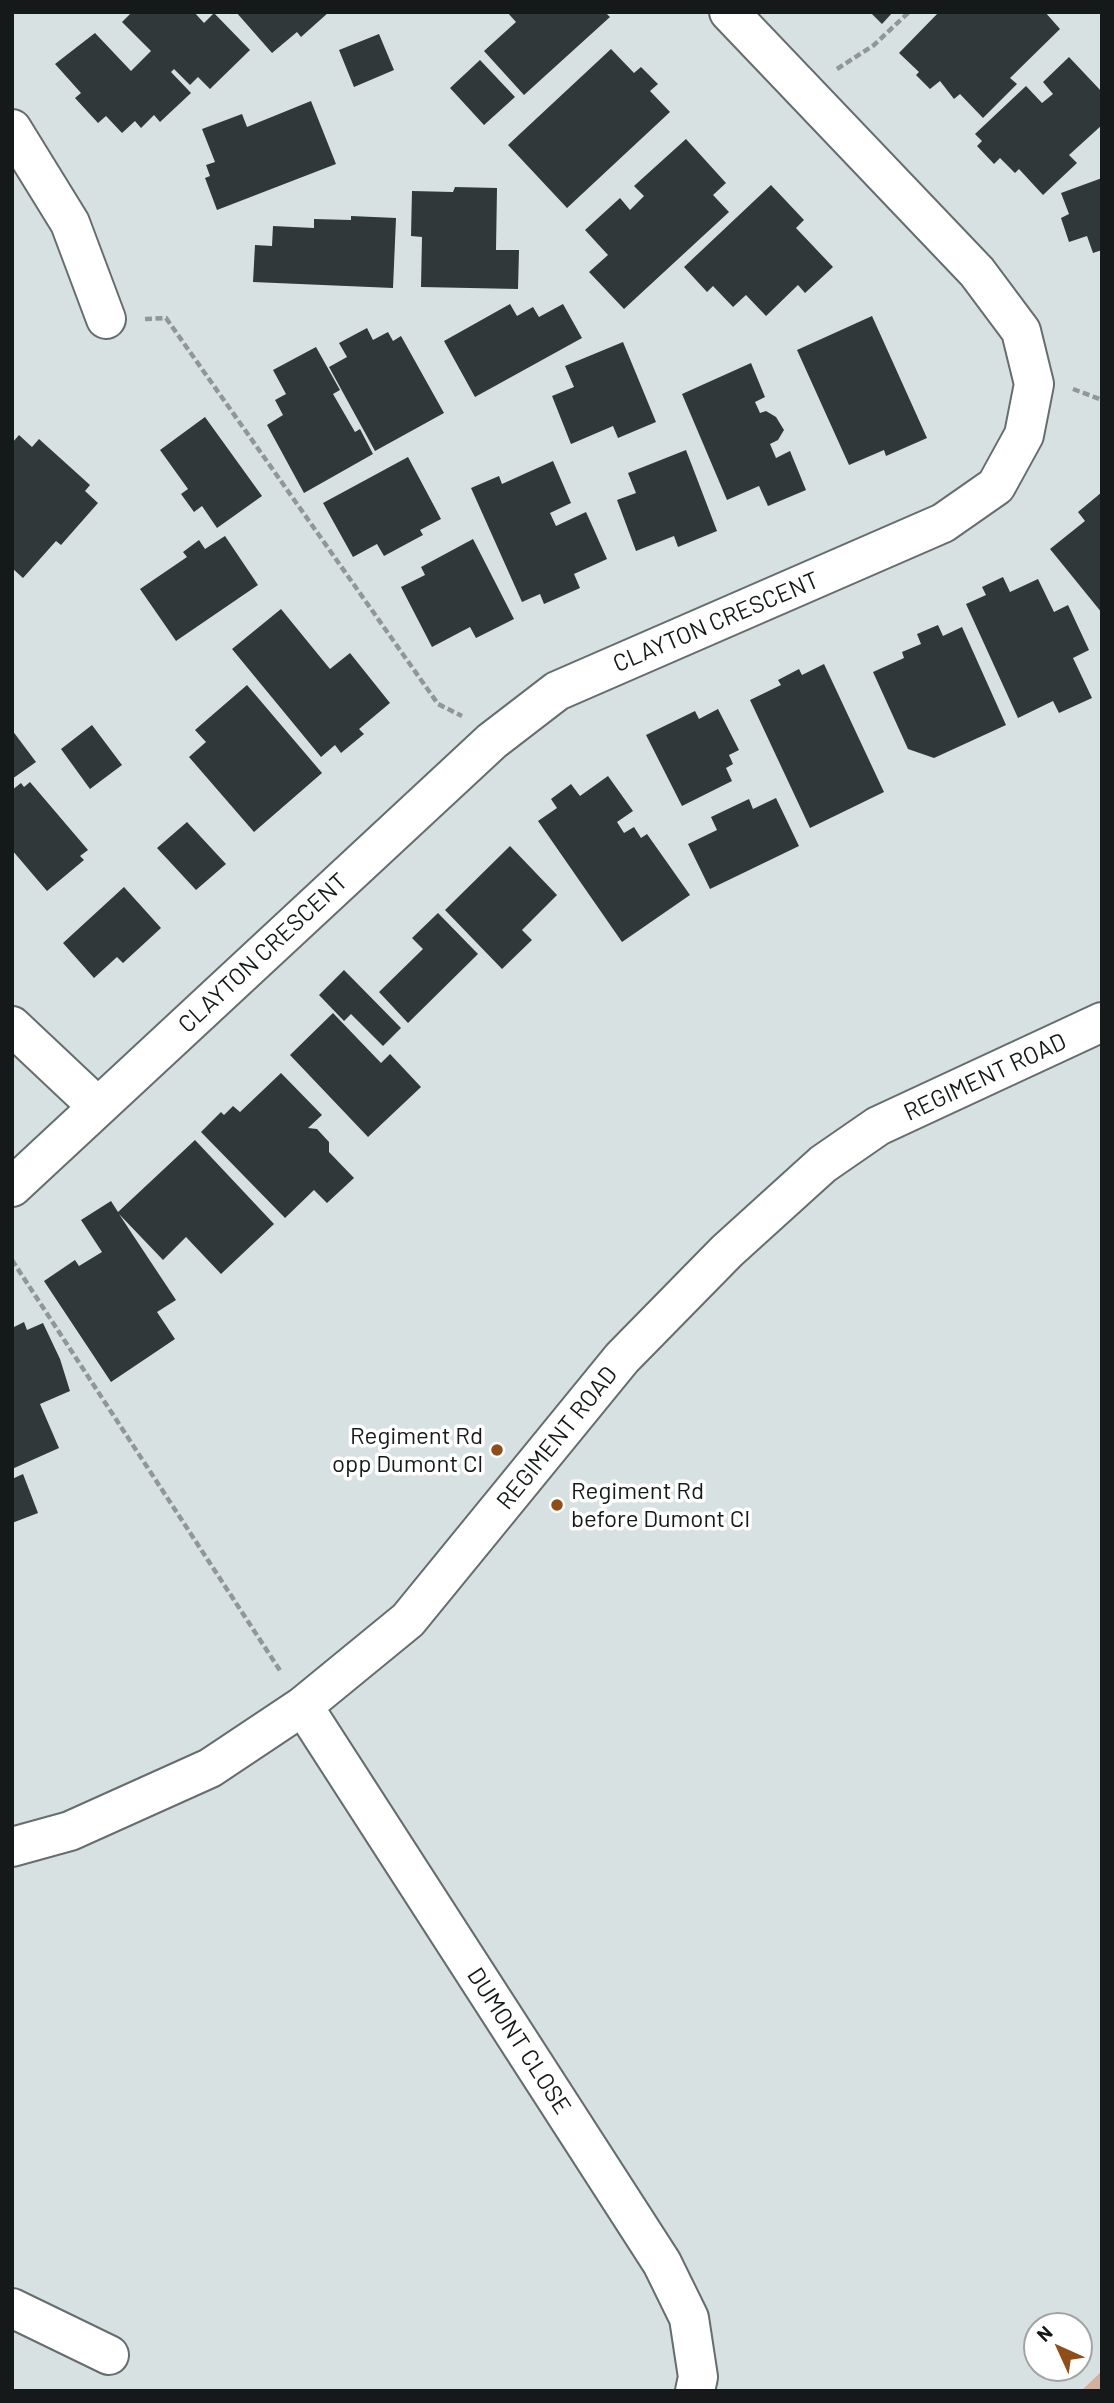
<!DOCTYPE html>
<style>
body{margin:0}
#map{position:relative;width:1114px;height:2403px;overflow:hidden;background:#d8e1e2;font-family:Barlow,sans-serif}
canvas{display:block}
.frame{position:absolute;inset:0;border:14px solid #161919;pointer-events:none}
.north{position:absolute;left:1023px;top:2312px;width:70px;height:70px;box-sizing:border-box;background:#fff;border:2px solid #a2a3a3;border-radius:50%;rotate:315deg;font-size:19px;font-weight:700;line-height:28px;text-align:center;color:#161919}
.north::after{content:'';display:block;margin:auto;width:24px;height:32px;background:#8f4e19;clip-path:polygon(50% 0,100% 100%,50% 72%,0 100%)}
</style>
<div id="map">
<canvas width="1114" height="2403"></canvas>
<div class="frame"></div>
<div class="north">N</div>
</div>
<script>
const c = document.querySelector('canvas').getContext('2d');
c.lineJoin = 'round';
function fillPath(path, color) {
  c.fillStyle = color;
  c.fill(path, 'evenodd');
}
function shape(rows) {
  const path = new Path2D();
  for (const r of rows) {
    path.moveTo(r[0], r[1]);
    for (let i = 2; i < r.length; i += 2) path.lineTo(r[i], r[i + 1]);
  }
  return path;
}
function trace(path, color, width, dash) {
  c.strokeStyle = color;
  c.lineWidth = width;
  c.lineCap = dash ? 'butt' : 'round';
  c.setLineDash(dash || []);
  c.stroke(path);
}
function label(font, color, halo, rows, align = 'center') {
  c.font = font + ' Barlow,sans-serif';
  c.lineWidth = 7;
  c.setLineDash([]);
  c.textBaseline = 'middle';
  c.strokeStyle = halo;
  c.fillStyle = color;
  for (const [text, x, y, turn = 0] of rows) {
    c.save();
    c.translate(x, y);
    c.rotate((+turn || 0) * Math.PI / 180);
    c.textAlign = isNaN(turn) ? turn : align;
    if (halo) c.strokeText(text, 0, 0);
    c.fillText(text, 0, 0);
    c.restore();
  }
}
fillPath(shape([
 [1102,2371,1102,2391,1081,2391]
]), '#d2b29d');
fillPath(shape([
 [132,12,194,12,204,23,214,13,250,50,210,89,198,77,190,85,174,69,171,72,191,93,160,122,154,115,141,128,135,121,122,133,106,116,98,123,75,98,81,93,55,64,95,33,131,71,151,51,122,22],
 [236,12,329,12,301,37,297,32,272,53],
 [507,12,605,12,610,17,524,95,484,51,516,22],
 [870,12,893,12,882,24],
 [939,12,1045,12,1060,29,1010,78,1017,84,983,118,960,94,954,99,940,81,930,89,916,75,919,72,899,53],
 [379,34,394,70,354,87,339,50],
 [611,49,634,73,641,67,658,84,650,91,670,112,567,208,508,145],
 [1069,57,1102,92,1102,125,1069,155,1077,163,1043,195,1019,169,1015,173,1000,158,994,164,977,146,982,141,975,134,1026,86,1042,103,1053,94,1043,82],
 [480,60,515,97,484,125,450,88],
 [311,101,336,164,217,210,205,178,210,176,206,165,215,162,202,129,242,114,247,127],
 [686,139,726,183,713,195,729,212,624,309,589,272,608,255,585,230,620,198,630,210,644,196,634,186],
 [1102,178,1102,250,1093,253,1087,236,1069,242,1061,218,1069,214,1061,193],
 [771,185,804,220,796,228,833,267,805,293,798,285,766,316,746,295,733,307,713,286,707,292,684,267],
 [455,187,497,188,496,250,519,250,518,289,421,287,422,237,411,236,412,191,453,192],
 [351,216,396,218,393,288,253,282,255,245,272,246,273,226,314,228,314,219,351,220],
 [510,304,517,316,533,307,539,317,563,304,582,338,475,397,444,341],
 [872,316,927,438,886,456,884,450,849,465,797,350],
 [367,328,373,340,388,332,393,341,401,336,444,413,375,451,329,367,347,357,339,343],
 [623,342,656,422,618,438,613,426,571,444,552,396,574,387,565,366],
 [316,347,340,390,333,394,355,432,360,429,373,454,304,493,267,425,283,415,275,400,286,394,273,370],
 [751,363,765,397,755,402,760,413,766,411,776,417,784,430,778,440,770,444,776,458,790,451,806,490,768,506,759,486,727,500,682,394],
 [205,417,262,496,217,528,202,506,194,512,181,494,188,489,160,450],
 [19,435,32,447,39,439,90,485,85,491,98,503,61,545,56,541,23,578,12,568,12,443],
 [686,450,717,531,678,547,674,536,636,551,617,500,636,493,628,473],
 [408,457,441,519,420,530,423,535,384,556,377,544,353,557,323,503],
 [553,461,571,503,550,513,556,526,586,512,607,559,574,574,580,588,544,604,540,594,522,602,471,488,499,476,502,484],
 [1102,492,1102,613,1050,549,1085,521,1078,512],
 [225,536,258,585,176,641,140,589,187,557,183,552,199,540,205,549],
 [473,539,514,619,476,638,470,627,432,647,401,587,425,575,421,567],
 [1003,577,1010,592,1038,579,1054,612,1068,605,1089,650,1073,658,1092,698,1059,713,1053,701,1018,718,966,604,986,595,982,587],
 [281,609,330,669,350,653,390,703,359,729,364,734,341,753,335,745,321,757,232,649],
 [938,625,943,636,962,627,1006,725,934,758,908,749,873,672,904,658,902,652,921,644,917,634],
 [824,664,884,792,810,828,750,700,781,685,778,680,799,669,802,675],
 [247,685,322,773,254,832,189,757,206,742,195,730],
 [718,709,739,750,729,755,733,764,726,768,732,781,682,806,646,735,695,711,699,719],
 [92,725,122,765,90,789,61,749],
 [12,730,36,762,12,779],
 [608,776,633,811,617,822,624,833,634,827,641,838,647,834,690,895,622,942,538,821,557,808,551,799,571,784,580,796],
 [30,782,88,850,80,856,84,860,47,891,12,850,12,790,21,783,24,787],
 [776,798,799,846,710,889,688,844,717,830,711,817,749,799,753,809],
 [187,822,226,864,196,890,157,848],
 [510,846,557,895,522,930,532,940,502,969,445,910],
 [124,887,161,928,123,963,117,957,94,978,63,943],
 [438,913,478,954,408,1023,379,992,423,949,412,938],
 [344,970,401,1028,383,1046,351,1014,344,1021,319,995],
 [333,1013,381,1063,390,1054,421,1087,368,1137,290,1055],
 [281,1073,322,1115,308,1128,317,1129,329,1142,329,1152,354,1178,327,1203,314,1190,285,1218,201,1132,221,1112,224,1115,233,1106,240,1112],
 [195,1140,274,1224,221,1274,186,1237,163,1260,119,1214,176,1300,157,1312,175,1339,111,1382,44,1281,75,1260,79,1266,102,1252,81,1220,111,1201,118,1212],
 [24,1322,27,1330,43,1323,60,1359,70,1391,40,1404,59,1448,12,1469,12,1328],
 [23,1474,38,1513,12,1523,12,1479]
]), '#303839');
const minor = shape([
 [12,129,70,223,106,319],
 [12,1026,98,1107],
 [12,1187,492,741,557,691,943,523,996,486,1024,435,1034,384,1021,331,977,272,729,12],
 [303,1706,662,2263,689,2318,698,2377,695,2391],
 [12,1847,70,1831,210,1768,303,1706,408,1620,622,1358,727,1251,823,1164,878,1126,1102,1022],
 [12,2308,109,2355]
]);
trace(minor, '#656d6e', 42);
trace(shape([
 [837,69,874,45,909,12],
 [145,319,166,318,438,704,462,716],
 [1073,389,1102,400],
 [12,1260,281,1672]
]), '#909798', 4.5, [7, 3.5]);
trace(minor, '#fff', 38);
for (const [x, y, r, color] of [
 [497,1450,7,"#8f4e19"],
 [557,1505,7,"#8f4e19"]
]) {
  const dot = new Path2D();
  dot.arc(x, y, r, 0, 2 * Math.PI);
  c.fillStyle = color;
  c.fill(dot);
  trace(dot, '#fff', 2.5);
}
label('24px', '#161919', '#fff', [
 ["CLAYTON CRESCENT",716,622,-23],
 ["CLAYTON CRESCENT",263,953,-43],
 ["REGIMENT ROAD",985,1077,-25],
 ["REGIMENT ROAD",557,1438,-51],
 ["DUMONT CLOSE",519,2041,57]
]);
label('24px', '#161919', '#fff', [
 ["Regiment Rd",483,1436],
 ["opp Dumont Cl",483,1464],
 ["Regiment Rd",571,1491,"left"],
 ["before Dumont Cl",571,1519,"left"]
], 'right');
</script>
